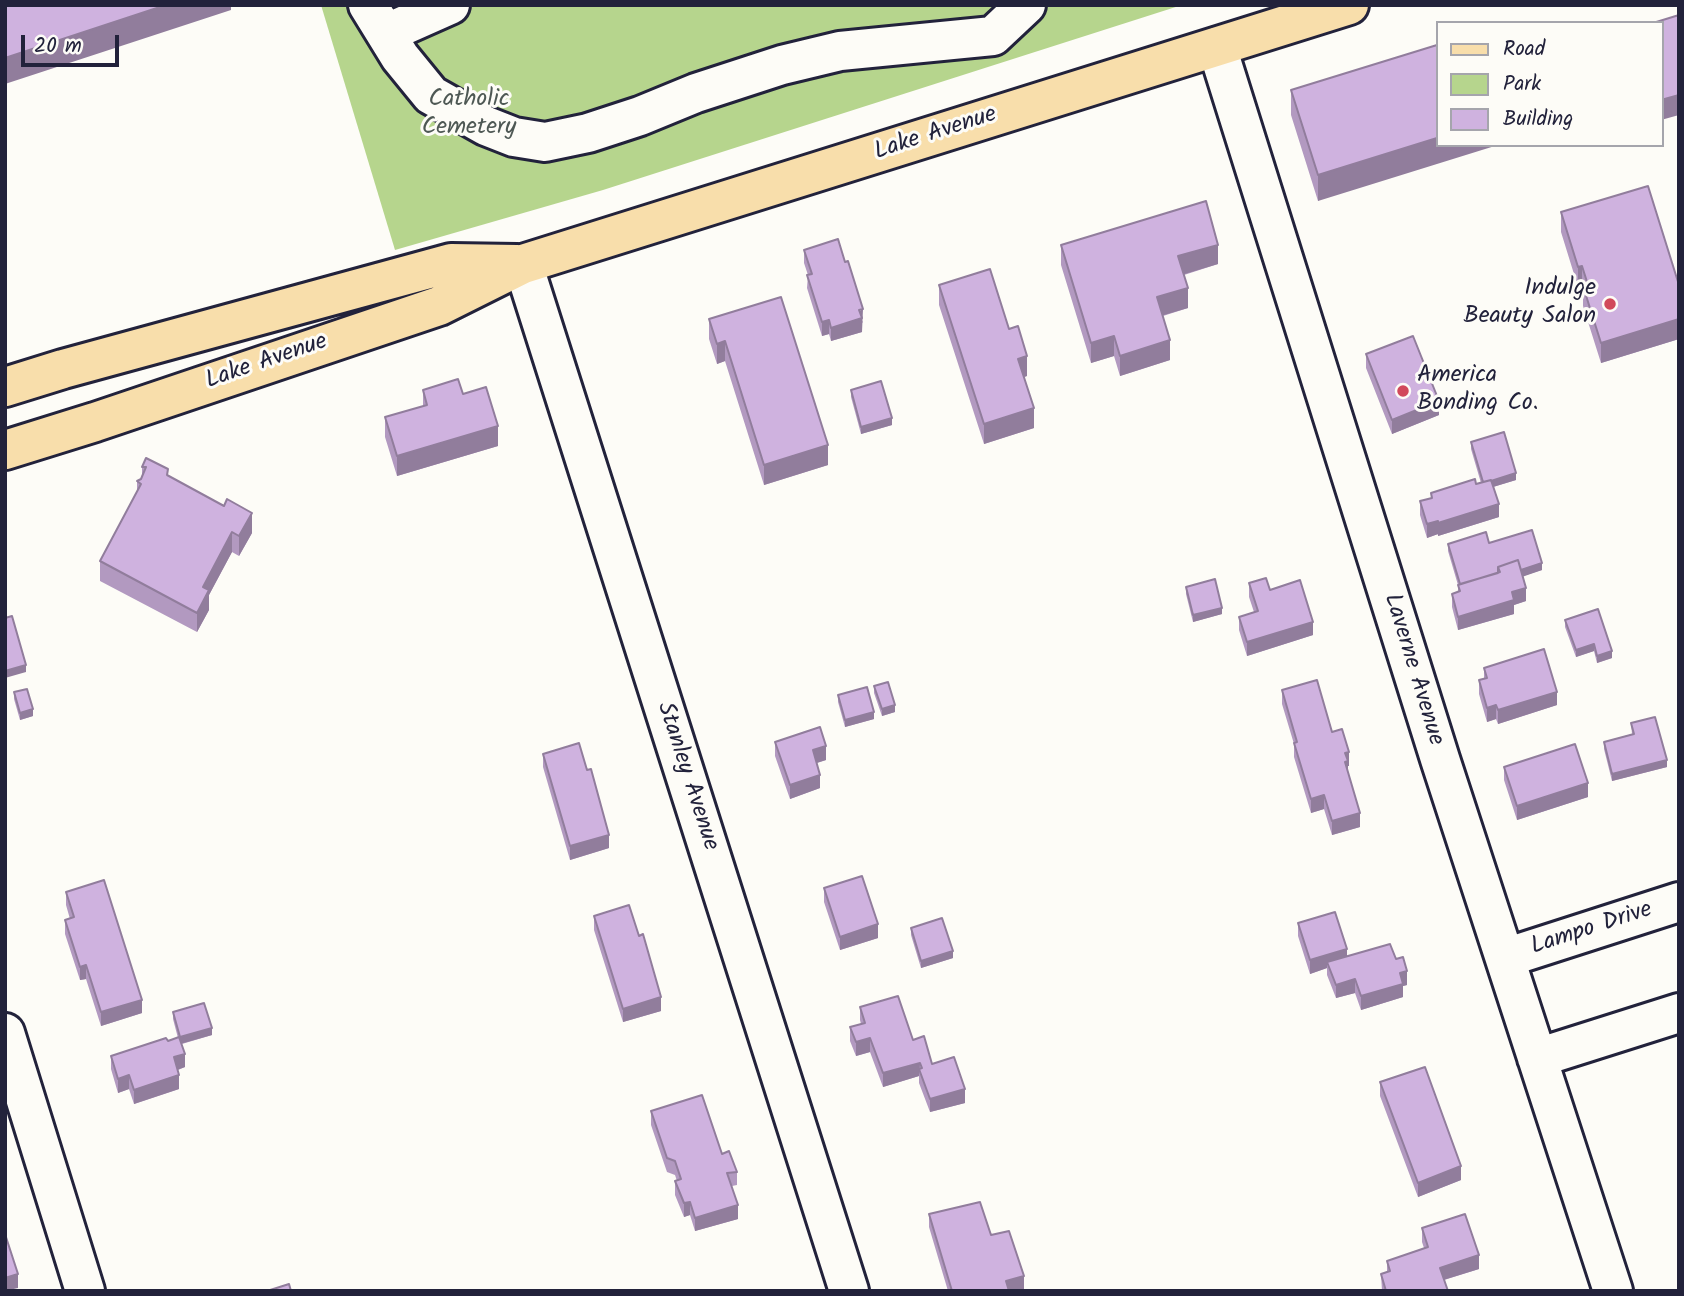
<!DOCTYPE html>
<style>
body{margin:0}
#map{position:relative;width:1684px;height:1296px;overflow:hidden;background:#fdfcf7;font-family:Kalam,sans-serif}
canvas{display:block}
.frame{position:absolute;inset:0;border:7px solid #22223b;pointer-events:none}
.legend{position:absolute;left:1436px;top:21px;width:228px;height:126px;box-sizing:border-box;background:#fdfcf7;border:2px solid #a5a5ac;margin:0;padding:9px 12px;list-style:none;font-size:21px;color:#22223b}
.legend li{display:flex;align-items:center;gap:14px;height:35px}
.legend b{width:35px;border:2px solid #a5a5ac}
.scale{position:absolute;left:21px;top:35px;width:98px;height:32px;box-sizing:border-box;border:4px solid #22223b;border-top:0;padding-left:9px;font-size:21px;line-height:24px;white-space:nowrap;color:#22223b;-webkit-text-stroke:5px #fdfcf7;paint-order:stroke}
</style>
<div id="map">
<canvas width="1684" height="1296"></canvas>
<div class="frame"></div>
<ul class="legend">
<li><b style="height:9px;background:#f8deab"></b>Road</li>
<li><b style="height:19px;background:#b6d58d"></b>Park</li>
<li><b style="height:19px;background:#cfb2df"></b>Building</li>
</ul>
<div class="scale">20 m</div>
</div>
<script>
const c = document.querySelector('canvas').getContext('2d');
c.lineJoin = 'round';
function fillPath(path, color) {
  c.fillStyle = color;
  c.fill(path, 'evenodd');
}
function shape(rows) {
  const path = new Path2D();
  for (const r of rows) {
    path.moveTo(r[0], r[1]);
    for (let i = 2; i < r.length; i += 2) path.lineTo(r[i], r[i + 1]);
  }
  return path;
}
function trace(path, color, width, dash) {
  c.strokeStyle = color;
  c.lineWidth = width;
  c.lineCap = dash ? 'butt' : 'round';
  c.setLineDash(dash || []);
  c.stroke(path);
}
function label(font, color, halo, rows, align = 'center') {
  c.font = font + ' Kalam,sans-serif';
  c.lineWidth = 6;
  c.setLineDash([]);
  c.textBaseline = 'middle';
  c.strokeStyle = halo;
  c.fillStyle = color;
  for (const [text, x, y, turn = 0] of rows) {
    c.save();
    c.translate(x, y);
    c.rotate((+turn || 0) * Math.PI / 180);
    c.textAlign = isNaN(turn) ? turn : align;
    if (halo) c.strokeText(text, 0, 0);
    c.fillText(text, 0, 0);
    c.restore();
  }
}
fillPath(shape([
 [321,5,1182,5,603,190,395,250]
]), '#b6d58d');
const minor = shape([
 [368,5,400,57,431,95,486,126,514,137,545,142,588,133,640,116,696,93,782,65,840,51,993,36,1026,5],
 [387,33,450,5],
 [1217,47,1440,759,1613,1291],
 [523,264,849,1291],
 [1505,958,1679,902],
 [5,1033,85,1291],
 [1537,1058,1679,1013]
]);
const major = shape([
 [5,387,63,369,451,263,517,264],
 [5,450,95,422,439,306,523,264,1349,5]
]);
trace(minor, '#22223b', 44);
trace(major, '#22223b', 44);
trace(minor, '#fdfcf7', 38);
trace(major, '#f8deab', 38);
fillPath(shape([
 [1437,45,1318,201,1291,115,1291,90],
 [1561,212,1679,285,1679,339,1601,363,1583,306,1583,290,1582,286,1578,287,1561,232],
 [1061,245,1218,264,1184,275,1188,308,1163,316,1170,360,1120,376,1114,356,1091,363,1061,265],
 [804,250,863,322,862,323,862,332,831,341,829,334,822,336,807,288,808,275,804,263],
 [939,285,1009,329,1027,376,1024,377,1034,428,984,444,939,305],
 [709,319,828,465,764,485,725,361,717,364,709,339],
 [1366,354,1439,415,1392,434,1366,368],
 [423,390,463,394,498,446,397,476,385,437,385,417,423,406],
 [851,390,892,425,861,434,851,397],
 [1471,442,1516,480,1493,487,1499,517,1438,536,1438,534,1427,538,1420,515,1420,501,1431,498,1431,493,1481,483,1471,449],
 [142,467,168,475,252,533,239,556,232,552,209,595,209,610,197,632,100,581,100,561,137,492,137,481,141,479,142,475],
 [1489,543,1542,570,1523,576,1526,601,1514,605,1514,614,1458,630,1452,607,1452,594,1458,592,1458,585,1448,551,1448,544],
 [1249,583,1270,590,1313,635,1247,656,1239,630,1239,617,1254,612,1249,597],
 [1186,587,1222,614,1193,622,1186,594],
 [1565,620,1612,658,1597,663,1594,651,1576,657,1565,627],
 [1484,668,1557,705,1498,724,1496,719,1487,722,1479,694,1479,680,1484,679],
 [874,686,895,712,882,716,874,693],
 [1282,690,1332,732,1349,766,1348,766,1348,772,1360,827,1332,835,1324,809,1311,813,1294,757,1294,744,1282,704],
 [14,692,33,716,20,720,14,699],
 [838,695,874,719,845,727,838,702],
 [1631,723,1667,767,1612,781,1604,749,1604,742,1632,734],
 [775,742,826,760,817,763,820,788,790,799,775,756],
 [543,754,587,770,609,848,570,860,543,767],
 [1504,767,1588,797,1517,820,1504,780],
 [824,888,878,938,840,950,824,902],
 [66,892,142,1013,101,1026,86,979,80,980,65,934,65,920,70,919,66,905],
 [594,916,639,936,661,1011,623,1022,594,930],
 [1298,923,1347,956,1407,985,1403,986,1403,997,1361,1010,1355,993,1336,998,1327,975,1327,968,1310,974,1298,936],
 [911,928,953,958,921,968,911,935],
 [860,1007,913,1040,965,1103,930,1112,919,1083,919,1076,883,1087,870,1052,856,1056,850,1041,850,1027,861,1024,860,1020],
 [173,1012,212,1035,182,1044,185,1067,178,1070,179,1089,134,1104,129,1089,118,1093,111,1069,111,1056,178,1038,173,1019],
 [1380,1082,1461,1180,1418,1197,1380,1096],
 [651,1111,722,1154,737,1172,737,1185,732,1186,738,1219,695,1231,690,1215,684,1217,675,1195,675,1181,677,1181,675,1175,667,1172,651,1125],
 [929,1214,991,1235,1024,1290,1020,1291,948,1291,929,1227],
 [1422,1228,1479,1269,1444,1280,1448,1291,1382,1291,1381,1274,1387,1273,1387,1261,1424,1248,1422,1242]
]), '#b299c0');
fillPath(shape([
 [166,5,231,5,231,10,5,84,5,58],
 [1679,95,1679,115,1661,120,1661,100],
 [1437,138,1437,145,1498,145,1318,201,1318,175],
 [1218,245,1218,264,1178,276,1178,256],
 [1582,266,1582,286,1578,287,1578,267],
 [1188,288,1188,308,1157,317,1157,297],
 [863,309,862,332,831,341,831,328],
 [1679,319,1679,339,1601,363,1601,343],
 [829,320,829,334,822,336,822,322],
 [1114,336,1114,356,1091,363,1091,343],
 [1170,340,1170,360,1120,376,1120,356],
 [725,341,725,361,717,364,717,344],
 [1027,356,1027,376,1018,379,1018,359],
 [1439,401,1439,415,1392,434,1392,420],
 [1034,408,1034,428,984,444,984,424],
 [892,418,892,425,861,434,861,427],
 [498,426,498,446,397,476,397,456],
 [828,445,828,465,764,485,764,465],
 [1516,473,1516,480,1483,490,1483,483],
 [1499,504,1499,517,1438,536,1438,523],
 [252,513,252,533,239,556,239,536],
 [1438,521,1438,534,1427,538,1427,524],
 [232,532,232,552,209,595,209,610,197,632,197,613,203,587],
 [1542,563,1542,570,1519,578,1519,571],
 [5,566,7,566,7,580,5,580],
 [1526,588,1526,601,1514,605,1514,614,1458,630,1458,617,1512,592],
 [1222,608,1222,614,1193,622,1193,615],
 [1313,622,1313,635,1247,656,1247,642],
 [1594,644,1594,651,1576,657,1576,650],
 [1612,651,1612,658,1597,663,1597,656],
 [26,665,26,672,5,678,5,671],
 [1557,692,1557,705,1498,724,1498,710],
 [895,705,895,712,882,716,882,709],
 [1496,705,1496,719,1487,722,1487,708],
 [33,709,33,716,20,720,20,713],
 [874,712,874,719,845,727,845,720],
 [826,746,826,760,813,764,813,750],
 [1349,752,1349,766,1348,766,1348,774,1345,776,1345,753],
 [1667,760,1667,767,1612,781,1612,774],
 [820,775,820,788,790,799,790,785],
 [1588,783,1588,797,1517,820,1517,806],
 [1324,795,1324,809,1311,813,1311,799],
 [1360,813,1360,827,1332,835,1332,821],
 [609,835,609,848,570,860,570,846],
 [878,924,878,938,840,950,840,937],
 [1347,949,1347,963,1327,962,1327,968,1310,974,1310,960],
 [953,951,953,958,921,968,921,961],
 [86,965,86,979,80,980,80,967],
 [1407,971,1407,985,1403,986,1403,997,1361,1010,1361,996,1400,973],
 [1355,979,1355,993,1336,998,1336,985],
 [661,997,661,1011,623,1022,623,1009],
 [142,1000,142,1013,101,1026,101,1012],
 [212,1028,212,1035,180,1044,180,1037],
 [870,1038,870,1052,856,1056,856,1042],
 [185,1054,185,1067,174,1071,174,1057],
 [920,1063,919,1076,883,1087,883,1073],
 [129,1075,129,1089,118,1093,118,1079],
 [179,1075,179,1089,134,1104,134,1090],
 [965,1089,965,1103,930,1112,930,1099],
 [1461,1166,1461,1180,1418,1197,1418,1183],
 [690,1202,690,1215,684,1217,684,1203],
 [738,1205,738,1219,695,1231,695,1218],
 [1479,1255,1479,1269,1440,1281,1440,1268],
 [18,1274,18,1288,5,1291,5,1278],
 [1024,1276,1024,1290,1020,1291,1006,1291,1006,1281]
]), '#917d9c');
const building = shape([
 [5,5,166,5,5,58,5,5],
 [1679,15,1679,95,1661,100,1661,23,1653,23,1679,15],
 [1437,45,1437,138,1318,175,1291,90,1437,45],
 [1648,186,1679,285,1679,319,1601,343,1583,286,1588,285,1582,266,1578,267,1561,212,1648,186],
 [1206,201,1218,245,1178,256,1188,288,1157,297,1170,340,1120,356,1114,336,1091,343,1061,245,1206,201],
 [838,239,845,262,848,261,863,309,859,310,862,318,831,328,829,320,822,322,807,275,812,274,804,250,838,239],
 [990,269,1009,329,1018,326,1027,356,1018,359,1034,408,984,424,939,285,990,269],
 [781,297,828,445,764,465,725,341,717,344,709,319,781,297],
 [1413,336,1439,401,1392,420,1366,354,1413,336],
 [458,379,463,394,486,387,498,426,397,456,385,417,427,405,423,390,458,379],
 [881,381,892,418,861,427,851,390,881,381],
 [1504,432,1516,473,1491,481,1491,480,1483,482,1471,442,1504,432],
 [146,458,168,469,167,475,224,506,227,499,252,513,239,536,232,532,203,587,209,590,197,613,100,561,141,484,137,481,141,479,146,467,142,467,146,458],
 [1475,479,1476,484,1491,480,1499,504,1438,523,1438,521,1427,524,1420,501,1432,498,1431,493,1475,479],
 [1532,530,1542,563,1521,570,1518,560,1498,567,1498,573,1460,584,1448,544,1486,532,1489,543,1532,530],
 [1518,560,1526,588,1512,592,1514,600,1458,617,1452,594,1460,591,1458,585,1500,572,1498,567,1518,560],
 [1266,578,1270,590,1300,580,1313,622,1247,642,1239,617,1258,611,1249,583,1266,578],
 [1215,579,1222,608,1193,615,1186,587,1215,579],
 [1598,609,1612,651,1597,656,1594,644,1576,650,1565,620,1598,609],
 [12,616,26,665,5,671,5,618,12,616],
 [1544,649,1557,692,1498,710,1496,705,1487,708,1479,680,1487,678,1484,668,1544,649],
 [1317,680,1332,732,1342,729,1349,752,1345,753,1348,761,1345,762,1360,813,1332,821,1324,795,1311,799,1294,743,1297,742,1282,690,1317,680],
 [888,682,895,705,882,709,874,686,888,682],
 [867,687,874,712,845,720,838,695,867,687],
 [27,689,33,709,20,713,14,692,27,689],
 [1655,717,1667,760,1612,774,1604,742,1634,734,1631,723,1655,717],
 [820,727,826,746,813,750,820,775,790,785,775,742,820,727],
 [579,743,587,770,591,769,609,835,570,846,543,754,579,743],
 [1575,744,1588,783,1517,806,1504,767,1575,744],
 [862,876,878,924,840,937,824,888,862,876],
 [104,880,142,1000,101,1012,86,965,80,967,65,920,74,917,66,892,104,880],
 [629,905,639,936,643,934,661,997,623,1009,594,916,629,905],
 [1335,912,1347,949,1310,960,1298,923,1335,912],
 [942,918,953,951,921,961,911,928,942,918],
 [1390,944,1396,959,1403,957,1407,971,1400,973,1403,984,1361,996,1355,979,1336,985,1327,962,1390,944],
 [898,996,913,1040,924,1036,932,1064,954,1057,965,1089,930,1099,919,1069,922,1068,920,1063,883,1073,870,1038,856,1042,850,1027,865,1023,860,1007,898,996],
 [204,1003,212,1028,180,1037,173,1012,204,1003],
 [179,1037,185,1054,174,1057,179,1075,134,1090,129,1075,118,1079,111,1056,166,1038,168,1041,179,1037],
 [1425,1067,1461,1166,1418,1183,1380,1082,1425,1067],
 [702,1095,722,1154,729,1151,737,1172,727,1173,738,1205,695,1218,690,1202,684,1203,675,1181,681,1179,675,1161,667,1158,651,1111,702,1095],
 [980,1202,991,1235,1009,1231,1024,1276,1006,1281,1009,1291,952,1291,929,1214,980,1202],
 [1465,1214,1479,1255,1440,1268,1448,1291,1386,1291,1381,1274,1390,1271,1387,1261,1428,1247,1422,1228,1465,1214],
 [5,1234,18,1274,5,1278,5,1234],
 [289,1284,291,1291,267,1291,289,1284]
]);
fillPath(building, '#cfb2df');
trace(building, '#917d9c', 2);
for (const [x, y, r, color] of [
 [1610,304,7,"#d1495b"],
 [1403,391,7,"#d1495b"]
]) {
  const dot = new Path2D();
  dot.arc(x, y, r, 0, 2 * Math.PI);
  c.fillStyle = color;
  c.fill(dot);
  trace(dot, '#fdfcf7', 2.5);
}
label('24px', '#4e5854', '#fdfcf7', [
 ["Catholic",469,101],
 ["Cemetery",469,129]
]);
label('24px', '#22223b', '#fdfcf7', [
 ["Lake Avenue",936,135,-18],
 ["Lake Avenue",267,363,-19],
 ["Laverne Avenue",1412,670,73],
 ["Stanley Avenue",686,777,72],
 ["Lampo Drive",1592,930,-18]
]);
label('24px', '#22223b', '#fdfcf7', [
 ["Indulge",1596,290],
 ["Beauty Salon",1596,318],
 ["America",1417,377,"left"],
 ["Bonding Co.",1417,405,"left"]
], 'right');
</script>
